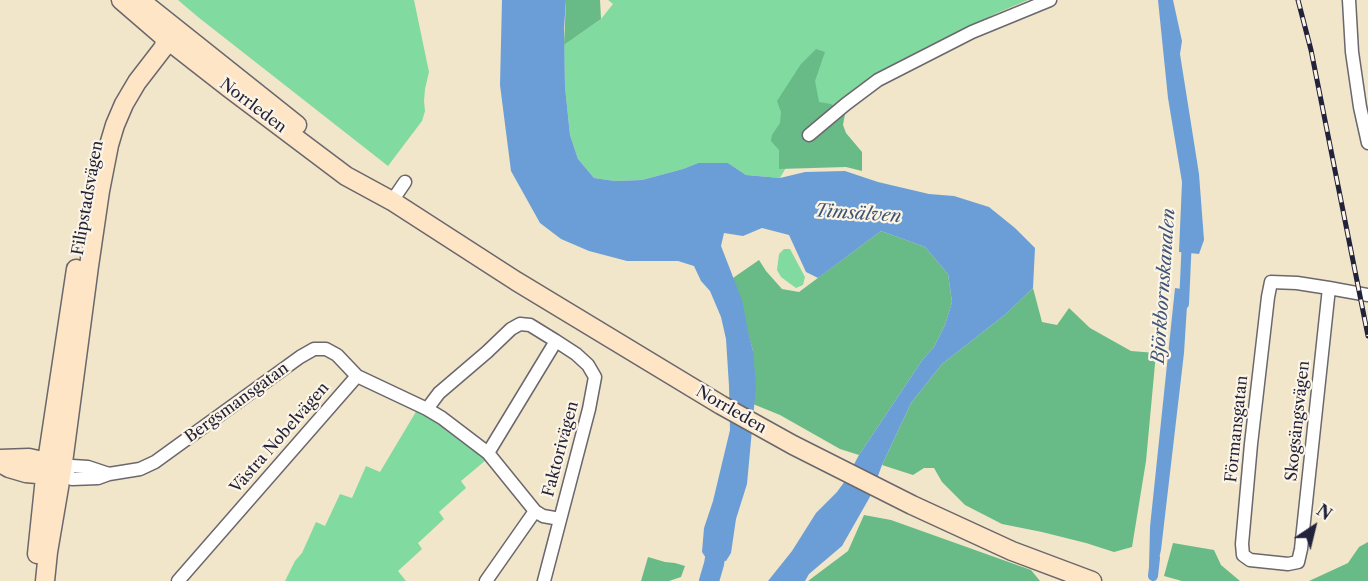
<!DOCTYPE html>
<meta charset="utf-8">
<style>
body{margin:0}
#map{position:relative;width:1368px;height:581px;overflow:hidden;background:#f1e6c9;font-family:"Libre Caslon Text",serif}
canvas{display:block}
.north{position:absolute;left:1284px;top:497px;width:60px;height:60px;-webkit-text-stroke:4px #fcf5e5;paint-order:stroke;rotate:35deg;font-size:16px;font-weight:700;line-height:24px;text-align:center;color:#22223b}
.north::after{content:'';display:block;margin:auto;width:21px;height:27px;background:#22223b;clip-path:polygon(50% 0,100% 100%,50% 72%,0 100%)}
</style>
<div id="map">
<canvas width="1368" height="581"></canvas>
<div class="north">N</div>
</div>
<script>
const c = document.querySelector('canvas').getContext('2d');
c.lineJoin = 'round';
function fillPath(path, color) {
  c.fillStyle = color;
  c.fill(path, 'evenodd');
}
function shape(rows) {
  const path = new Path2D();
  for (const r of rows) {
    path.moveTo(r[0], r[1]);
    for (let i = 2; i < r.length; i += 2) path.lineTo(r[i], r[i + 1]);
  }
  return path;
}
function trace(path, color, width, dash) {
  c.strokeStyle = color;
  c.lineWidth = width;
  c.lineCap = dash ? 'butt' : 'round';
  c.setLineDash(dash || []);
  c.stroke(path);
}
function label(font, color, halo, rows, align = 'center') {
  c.font = font + ' "Libre Caslon Text",serif';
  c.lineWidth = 4.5;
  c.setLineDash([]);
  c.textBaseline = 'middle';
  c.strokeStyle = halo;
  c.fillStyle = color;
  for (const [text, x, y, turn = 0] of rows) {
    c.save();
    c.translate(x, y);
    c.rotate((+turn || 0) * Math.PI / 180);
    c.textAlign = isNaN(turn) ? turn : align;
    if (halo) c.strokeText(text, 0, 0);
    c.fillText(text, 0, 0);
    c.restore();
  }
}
fillPath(shape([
 [178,0,414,0,429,72,425,89,424,101,425,111,422,121,388,166,198,17],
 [608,0,1028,0,997,13,868,80,844,98,807,131,780,178,746,175,728,163,698,163,683,169,642,180,615,181,594,178,578,159,570,135,565,87,564,45,601,19,613,4],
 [784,249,790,249,805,277,803,285,796,288,781,277,777,270,779,254],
 [417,410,456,436,486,460,461,481,466,488,439,512,444,519,418,543,422,549,398,571,406,581,285,581,295,561,302,553,316,522,325,526,340,494,352,498,366,466,380,472]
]), '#81da9f');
fillPath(shape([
 [566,0,600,0,601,19,564,45],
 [816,49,825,52,815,81,819,102,831,104,845,114,843,125,846,133,862,152,862,171,846,167,779,169,779,150,771,141,772,135,780,123,781,112,777,101,801,64],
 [881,231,925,247,948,274,952,302,945,325,934,347,923,359,859,455,840,449,780,415,753,404,753,351,733,278,759,260,766,271,782,289,799,292],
 [1033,288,1042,322,1057,325,1069,308,1090,328,1131,351,1156,353,1146,461,1132,547,1114,552,1086,543,1042,532,1002,524,965,505,942,482,934,468,924,468,913,475,882,465,911,403,942,364,1006,314],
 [864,515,891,520,1031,570,1040,581,808,581,848,551],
 [1368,542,1368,581,1309,581,1348,563,1359,547],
 [1173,543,1214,550,1221,565,1240,581,1182,581,1164,576],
 [648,557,665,562,675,563,685,566,681,577,669,581,641,581]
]), '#68ba86');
fillPath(shape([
 [502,0,566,0,564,29,565,87,570,135,578,159,594,178,615,181,642,180,683,169,698,163,728,163,746,175,780,178,805,172,845,171,878,182,929,194,954,196,989,207,1015,228,1035,248,1033,288,1006,314,942,364,911,403,882,465,871,495,842,546,809,574,805,581,768,581,792,551,816,513,837,492,845,481,859,455,923,359,934,347,945,325,952,302,948,274,925,247,881,231,818,278,806,272,789,235,762,228,743,236,724,233,721,246,742,300,748,331,753,351,756,386,747,484,736,519,731,553,726,561,706,558,702,552,704,528,713,501,730,430,729,386,726,339,721,317,710,291,701,281,694,266,678,261,627,261,589,251,561,239,540,223,511,171,500,85],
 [1158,0,1173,0,1182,41,1180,54,1199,174,1204,240,1199,254,1179,252,1182,182,1168,98],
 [1175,288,1188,290,1184,353,1161,550,1156,571,1154,572,1149,567,1150,527]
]), '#6b9ed7');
trace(shape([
 [1184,304,1187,238],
 [1153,576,1155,558]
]), '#6b9ed7', 10);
trace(shape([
 [709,581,714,564,719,533]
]), '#6b9ed7', 20);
const street = shape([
 [1349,0,1352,52,1360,107,1368,143],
 [809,135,846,104,878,80,972,32,1050,0],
 [392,201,405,182],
 [1329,288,1301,549,1298,562,1288,564,1250,560,1243,555,1242,544,1251,444,1268,297,1271,282,1297,283,1329,288,1368,295],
 [427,409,439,393,487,352,511,329,520,324,530,325,556,341,576,354,588,365,595,377,589,409,544,581],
 [109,474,88,467,72,466,62,470,72,479,98,478,109,474,140,469,155,462,300,357,314,349,326,349,337,355,357,376],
 [535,511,543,516,560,519],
 [178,581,357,376,427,409,442,418,488,453],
 [486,581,535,511,488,453,556,341]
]);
const secondary = shape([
 [121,0,165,38,229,88,346,176,392,201,516,281,721,405,793,445,912,505,1012,551,1092,581],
 [140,0,297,125],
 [0,459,29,458,38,460,46,468],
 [0,463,9,468,26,473,37,474,46,468],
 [37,554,46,468,76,269],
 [45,581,48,552,62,470,89,266,100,191,109,145,115,125,124,104,137,82,164,47,165,38,173,27]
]);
trace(street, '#6a676d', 15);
trace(secondary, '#6a676d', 21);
trace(street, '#fff', 12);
trace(secondary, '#fde5c5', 18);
const rail = shape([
 [1298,0,1311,50,1368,336]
]);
trace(rail, '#22223b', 5);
trace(rail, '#fcf5e5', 3, [9]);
label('16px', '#22223b', '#fcf5e5', [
 ["Norrleden",253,106,37],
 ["Filipstadsvägen",88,198,-80],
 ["Bergsmansgatan",237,403,-36],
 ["Norrleden",731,410,30],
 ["Skogsängsvägen",1298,421,-84],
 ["Förmansgatan",1237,429,-84],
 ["Västra Nobelvägen",280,438,-49],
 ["Faktorivägen",561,449,-75]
]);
label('italic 18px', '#3f5479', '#fcf5e5', [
 ["Timsälven",858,214,4],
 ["Björkbornskanalen",1164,286,-86]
]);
</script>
